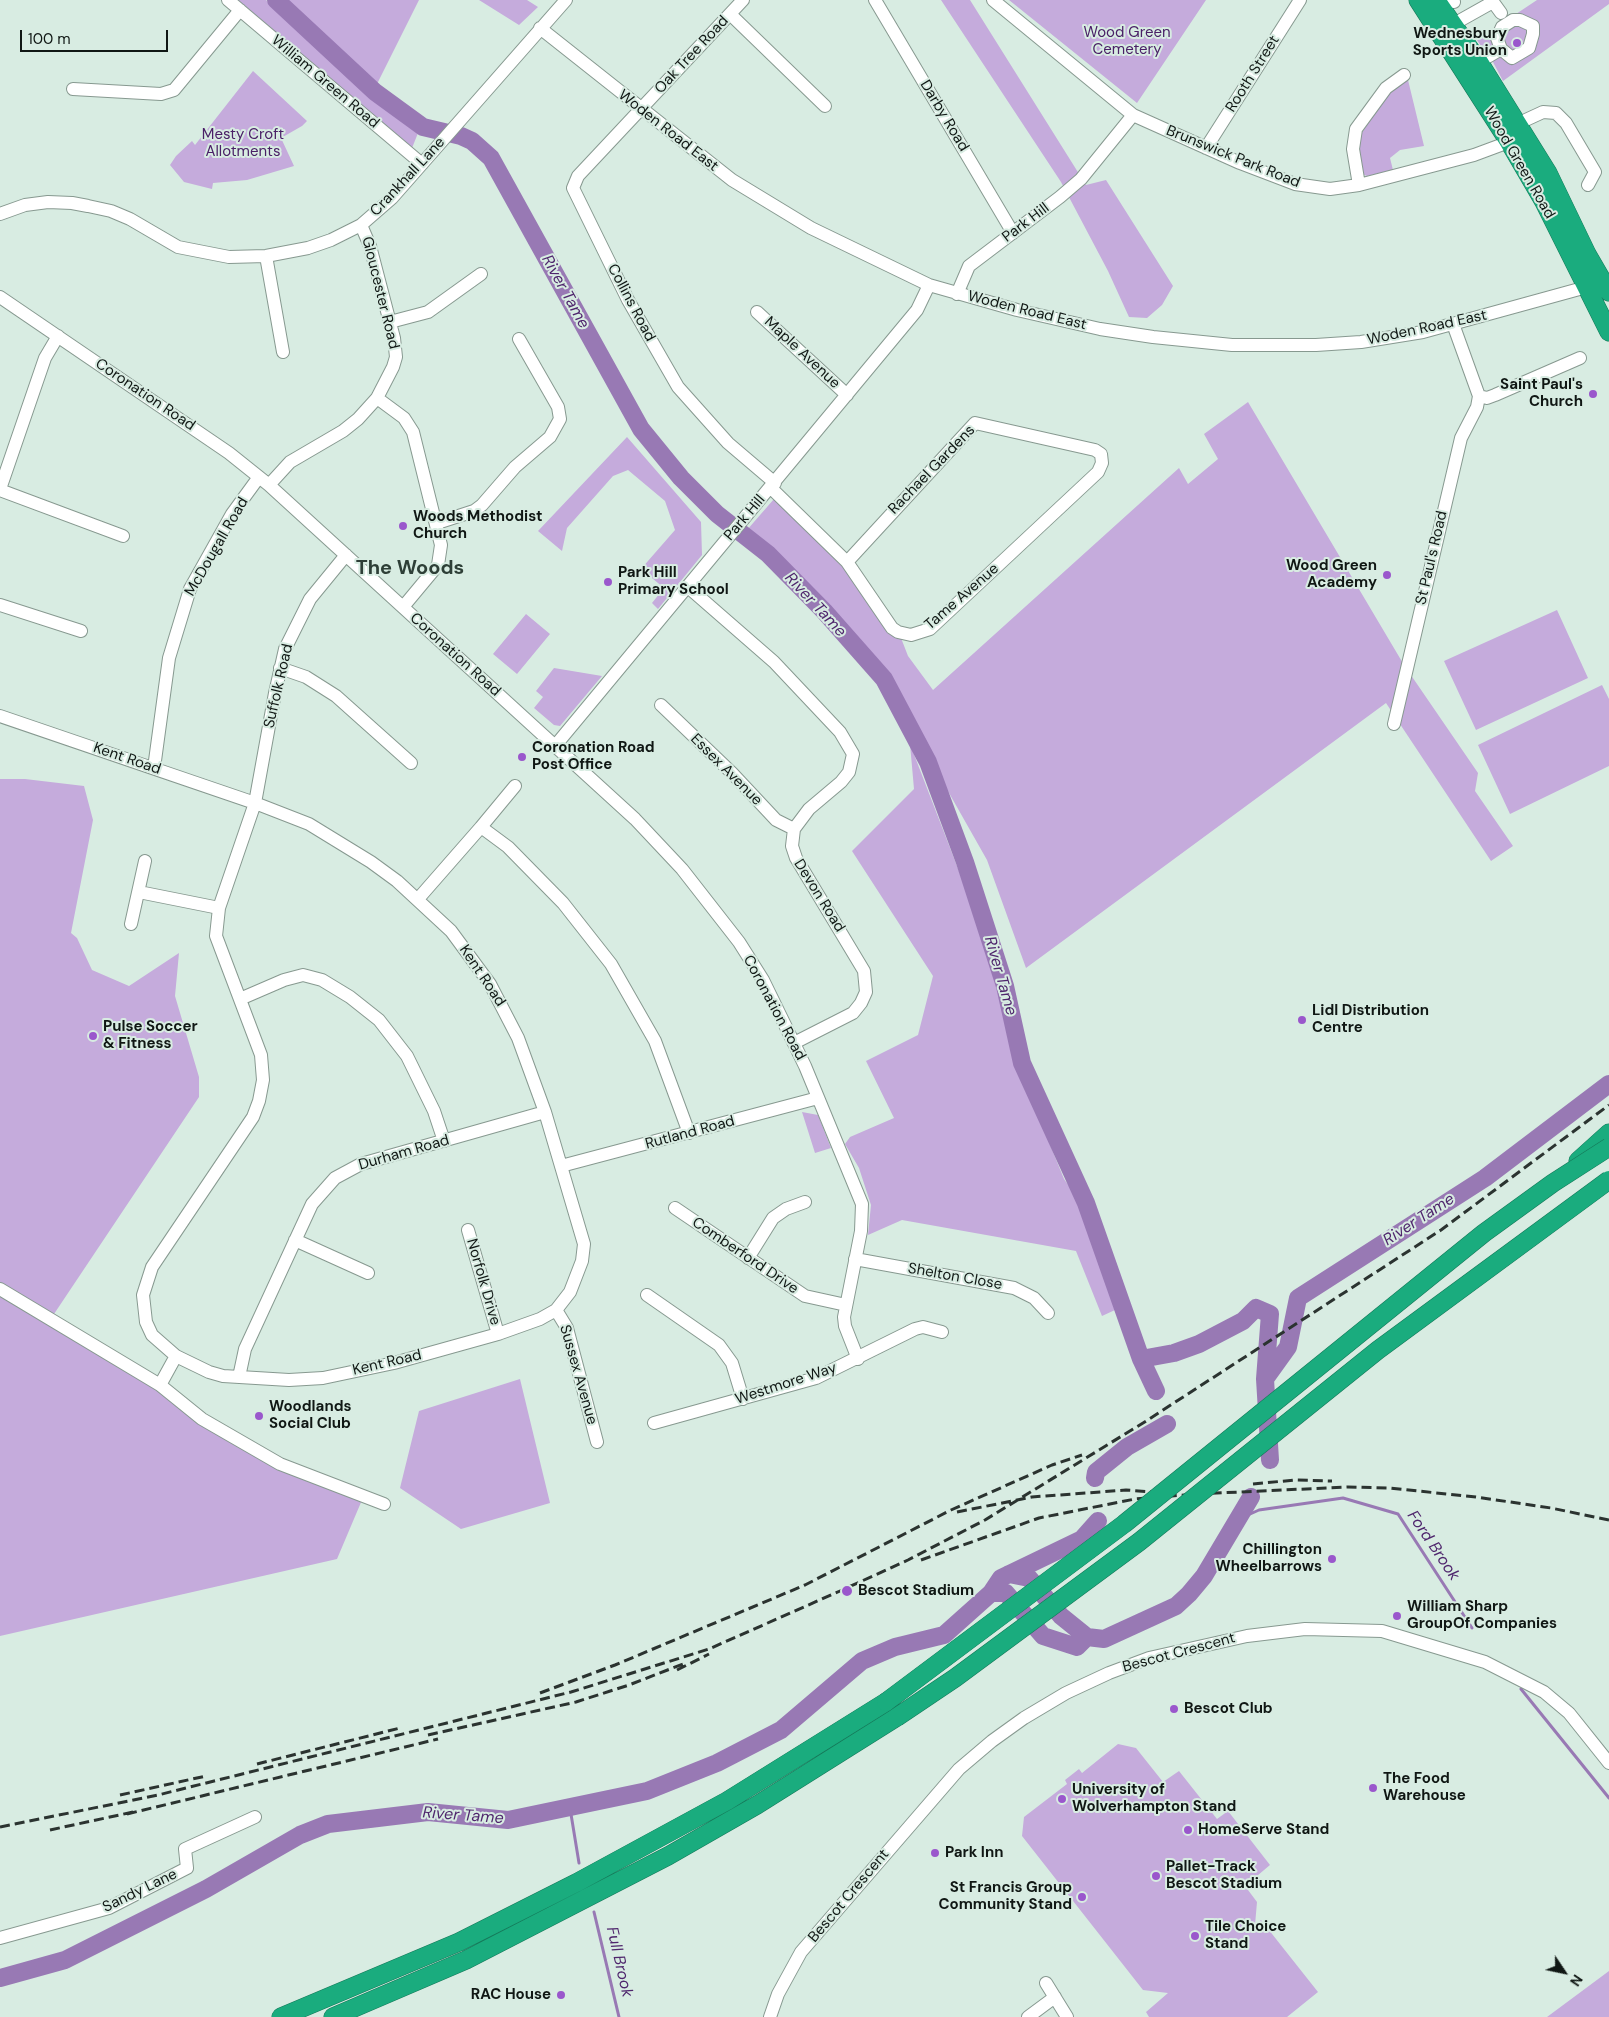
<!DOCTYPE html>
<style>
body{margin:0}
#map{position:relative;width:1609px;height:2017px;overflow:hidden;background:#d8ece2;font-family:"DM Sans",sans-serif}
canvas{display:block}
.north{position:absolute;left:1539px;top:1947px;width:50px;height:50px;-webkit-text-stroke:4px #d8ece2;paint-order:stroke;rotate:124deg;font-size:14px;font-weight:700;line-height:20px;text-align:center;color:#101714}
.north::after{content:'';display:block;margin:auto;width:18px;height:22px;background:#101714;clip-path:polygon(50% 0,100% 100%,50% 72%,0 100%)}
.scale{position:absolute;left:20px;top:30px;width:148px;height:22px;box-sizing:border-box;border:2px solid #101714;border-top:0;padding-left:6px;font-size:15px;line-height:18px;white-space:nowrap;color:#101714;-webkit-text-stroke:4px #d8ece2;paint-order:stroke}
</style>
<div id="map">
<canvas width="1609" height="2017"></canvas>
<div class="north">N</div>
<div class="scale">100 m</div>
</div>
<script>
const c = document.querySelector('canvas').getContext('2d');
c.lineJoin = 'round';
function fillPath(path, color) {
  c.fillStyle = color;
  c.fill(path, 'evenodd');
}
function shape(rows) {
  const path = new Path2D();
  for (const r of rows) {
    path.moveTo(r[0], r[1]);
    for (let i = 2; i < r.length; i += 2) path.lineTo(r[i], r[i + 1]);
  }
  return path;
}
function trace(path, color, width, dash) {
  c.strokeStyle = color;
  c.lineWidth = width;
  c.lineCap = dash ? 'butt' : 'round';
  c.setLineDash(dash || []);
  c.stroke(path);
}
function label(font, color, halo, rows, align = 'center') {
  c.font = font + ' "DM Sans",sans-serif';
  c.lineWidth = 4;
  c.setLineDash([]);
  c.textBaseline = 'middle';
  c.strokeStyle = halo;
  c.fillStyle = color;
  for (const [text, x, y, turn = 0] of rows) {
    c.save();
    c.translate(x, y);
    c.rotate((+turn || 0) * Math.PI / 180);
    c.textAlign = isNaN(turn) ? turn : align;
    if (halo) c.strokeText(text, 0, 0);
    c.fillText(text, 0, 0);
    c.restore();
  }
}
fillPath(shape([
 [232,0,266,0,352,79,418,133,412,148],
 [281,0,419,0,376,86],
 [479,0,527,0,538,7,519,25],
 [941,0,970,0,1086,185,1106,180,1173,286,1162,305,1147,318,1129,317,1108,271,1061,182],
 [1009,0,1206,0,1137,103],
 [1537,0,1609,0,1609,4,1503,81,1485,47,1481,46,1477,40],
 [253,71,307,121,302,126,281,138,294,166,247,180,213,183,212,189,184,182,170,165,176,156,192,141,195,145],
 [1408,80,1424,146,1400,150,1390,158,1393,170,1367,176,1362,174,1358,139,1382,101,1399,83],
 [1248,402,1404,665,1478,773,1475,791,1513,846,1491,861,1386,703,1026,968,987,860,936,770,898,696,846,629,765,544,747,530,774,499,845,569,901,638,908,656,933,690,1179,468,1188,484,1218,459,1204,434],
 [627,437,701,522,702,555,658,609,652,603,664,588,641,569,675,530,665,501,628,470,613,476,567,528,562,551,538,531],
 [1557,610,1588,678,1476,730,1444,661],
 [526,614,550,634,517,674,493,654],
 [554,668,602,676,560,726,554,725,534,708,543,697,536,691],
 [1602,685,1609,699,1609,766,1510,814,1478,745],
 [910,744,977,918,1022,1076,1064,1179,1078,1199,1115,1310,1102,1316,1076,1251,902,1220,868,1235,871,1205,859,1168,845,1144,850,1137,894,1118,866,1061,918,1035,933,976,852,851,914,789],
 [0,779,25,779,84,786,93,820,71,933,77,938,92,970,129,986,179,953,175,996,199,1077,199,1097,54,1314,0,1286],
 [802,1112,818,1115,831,1148,815,1153],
 [0,1296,157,1389,234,1444,362,1500,337,1559,0,1636],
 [520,1379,550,1503,461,1529,400,1488,419,1411],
 [1118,1744,1136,1748,1163,1782,1179,1771,1217,1819,1228,1811,1270,1865,1245,1886,1257,1902,1255,1925,1261,1920,1318,1992,1287,2017,1149,2017,1146,2012,1168,1993,1143,1990,1022,1836,1024,1817,1067,1784,1065,1780,1079,1769,1082,1773],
 [1609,1971,1609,2017,1547,2017]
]), '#c5abdc');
trace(shape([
 [1239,1519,1259,1510,1343,1498,1398,1514,1472,1628],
 [1521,1689,1609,1798],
 [570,1808,579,1863],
 [594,1912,619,2017]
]), '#9879b4', 3);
trace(shape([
 [276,0,375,92,423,127,461,136,472,141,491,158,641,429,681,478,717,514,768,554,824,611,884,679,928,762,965,862,1005,986,1022,1063,1086,1203,1141,1359,1156,1391],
 [1141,1359,1174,1353,1199,1344,1243,1321,1256,1308,1270,1314,1265,1379,1270,1460],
 [1265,1379,1288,1347,1298,1298,1485,1178,1609,1084],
 [1095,1478,1096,1472,1127,1447,1167,1424],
 [1009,1574,1029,1578,1061,1616,1087,1637],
 [991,1593,1006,1593,1043,1636,1077,1647,1087,1637,1104,1639,1176,1606,1189,1594,1204,1576,1251,1497],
 [0,1978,65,1960,206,1889,300,1835,328,1824,428,1812,508,1820,647,1791,717,1763,781,1730,862,1661,895,1647,944,1635,991,1593,1001,1578,1082,1539,1098,1521]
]), '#9879b4', 18);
const minor = shape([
 [228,0,422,164],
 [743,0,578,176,573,188,628,300,678,387,728,443,775,483],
 [875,0,1013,233],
 [993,0,1133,115,1240,163,1295,184,1330,189,1359,185,1474,155,1509,142],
 [1453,0,1454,2],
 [730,14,825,106],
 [1452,25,1493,2,1501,13],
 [540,28,732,180,811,228,929,285,1017,310,1100,329,1153,337,1232,345,1316,345,1361,342,1423,332,1594,285],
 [1479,62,1501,49,1512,58,1529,48,1533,34,1533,26,1520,20,1513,20,1502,27,1497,38,1501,49],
 [73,89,161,94,174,90,240,10],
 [1517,124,1543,112,1556,113,1566,123,1595,172],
 [1206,148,1300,0],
 [1359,185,1353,149,1356,129,1386,88,1404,75],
 [1588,185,1595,172],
 [0,214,25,205,48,202,72,203,88,206,111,211,130,219,178,247,229,257,266,256,308,248,331,240,361,225,392,198,566,0],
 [266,256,283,352],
 [957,294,969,266,1060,197,1081,179,1133,115],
 [0,297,229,453,269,485,635,819,682,869,739,942,763,980,805,1066,862,1204,861,1231,844,1317,845,1326,858,1359],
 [757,312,847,395],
 [390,322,428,312,481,274],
 [1479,396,1487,398,1495,395,1580,358],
 [377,398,404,418,413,432,441,545,438,565,403,607],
 [269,485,290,462,343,431,358,419,377,398,393,367,396,357,394,338,370,246,361,225],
 [771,488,847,562,892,628,898,632,911,635,930,629,1098,472,1102,463,1101,454,1095,450,975,423,847,562],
 [0,489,45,358,58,336],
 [0,490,123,536],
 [437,523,474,511,482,505,515,467,550,437,560,419,558,407,519,339],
 [688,587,774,662,840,732,853,754,849,772,841,782,809,809,794,829,792,846,796,858,864,971,866,992,861,1003,853,1013,794,1043],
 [0,605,81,631],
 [280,668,306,677,336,696,411,763],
 [661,705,732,773,776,820,794,829],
 [0,716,255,803,309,824,371,862,397,881,451,931,490,984,518,1038,545,1112,584,1244,582,1261,570,1292,556,1310,540,1319,498,1334,394,1363,323,1378,289,1380,223,1376,209,1372,176,1356,152,1335,146,1322,143,1295,152,1267,253,1117,259,1101,263,1080,261,1055,216,936,219,908,255,803,275,693,285,649,310,599,346,555],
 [1394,724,1461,438,1477,407,1479,396,1453,324],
 [555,746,917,310,929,285],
 [154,768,169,658,190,589,232,514,259,477],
 [481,827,515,786],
 [139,892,219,908],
 [418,899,481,827,508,847,563,903,611,964,655,1041,689,1133],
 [131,924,145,861],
 [240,999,284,980,303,975,322,980,350,997,379,1020,407,1056,434,1111,444,1141],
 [561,1166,818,1098],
 [675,1208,805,1296,846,1305],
 [468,1230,498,1334],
 [295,1240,368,1273],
 [748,1258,773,1218,786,1209,805,1202],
 [855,1259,1014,1288,1034,1298,1048,1313],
 [0,1289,160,1385],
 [647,1295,719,1345,732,1363,743,1399],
 [556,1310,567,1328,597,1442],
 [176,1356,160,1385,202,1419,280,1464,384,1504],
 [239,1377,245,1349,312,1204,335,1178,361,1164,545,1112],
 [654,1423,816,1378,915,1329,923,1327,942,1332],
 [0,1938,109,1908,187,1868,185,1849,255,1817],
 [1046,1983,1067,2017],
 [770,2017,778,1994,801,1952,959,1769,992,1741,1024,1718,1066,1693,1109,1673,1149,1658,1247,1636,1305,1629,1382,1631,1485,1662,1544,1692,1569,1713,1609,1763],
 [1028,2017,1055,1997]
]);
const highway = shape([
 [1418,0,1509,142,1544,202,1609,332],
 [1436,0,1479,62,1548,173,1587,254,1609,292],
 [1578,1161,1609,1133],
 [281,2017,459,1942,576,1883,727,1801,886,1702],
 [333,2017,466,1960,668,1856,757,1805,897,1717]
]);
trace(minor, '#879990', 14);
trace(highway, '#167859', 19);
trace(minor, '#fff', 12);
trace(highway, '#1aac7e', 18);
trace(shape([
 [1253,1484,1295,1480,1332,1481],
 [957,1512,1032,1497,1126,1490,1153,1492],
 [921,1560,1039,1518,1135,1499,1196,1494,1348,1487,1389,1488,1476,1497,1551,1508,1609,1520],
 [677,1670,709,1654],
 [540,1693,615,1665,805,1585,951,1510,1052,1465,1082,1455],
 [428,1735,576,1702,629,1685,683,1664],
 [257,1764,400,1728],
 [120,1795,206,1776],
 [127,1814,438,1739],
 [0,1827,158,1795,571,1692,709,1649,840,1591,908,1560,985,1520,1143,1423,1441,1230,1609,1105],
 [50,1830,133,1812]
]), '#2b3330', 3, [10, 5]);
const highwayBridge = shape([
 [886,1702,1124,1524,1484,1233,1553,1183,1609,1147],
 [897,1717,955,1678,1139,1542,1378,1350,1609,1180]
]);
trace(highwayBridge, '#167859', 19, []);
trace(highwayBridge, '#1aac7e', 18);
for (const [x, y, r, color] of [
 [1517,43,5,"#9a57cc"],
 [1593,394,5,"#9a57cc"],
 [403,526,5,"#9a57cc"],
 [1387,575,5,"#9a57cc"],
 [608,582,5,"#9a57cc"],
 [522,757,5,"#9a57cc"],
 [1302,1020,5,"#9a57cc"],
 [93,1036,5,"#9a57cc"],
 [259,1416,5,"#9a57cc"],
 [1332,1559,5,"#9a57cc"],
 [847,1591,6,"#9a57cc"],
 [1397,1616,5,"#9a57cc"],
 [1174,1709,5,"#9a57cc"],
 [1373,1788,5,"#9a57cc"],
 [1062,1799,5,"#9a57cc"],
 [1188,1830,5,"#9a57cc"],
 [935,1853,5,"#9a57cc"],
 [1156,1876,5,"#9a57cc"],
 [1082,1897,5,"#9a57cc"],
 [1195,1936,5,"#9a57cc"],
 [561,1995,5,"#9a57cc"]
]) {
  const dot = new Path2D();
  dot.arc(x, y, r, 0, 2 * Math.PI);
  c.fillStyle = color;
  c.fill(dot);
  trace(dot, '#d8ece2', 2);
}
label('15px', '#4a2067', '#d8ece2', [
 ["Wood Green",1127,33],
 ["Cemetery",1127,50],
 ["Mesty Croft",243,135],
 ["Allotments",243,152]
]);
label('bold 15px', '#101714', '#d8ece2', [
 ["Wednesbury",1507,34,"right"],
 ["Sports Union",1507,51,"right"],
 ["Saint Paul's",1583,385,"right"],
 ["Church",1583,402,"right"],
 ["Woods Methodist",413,517],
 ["Church",413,534],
 ["Wood Green",1377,566,"right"],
 ["Academy",1377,583,"right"],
 ["Park Hill",618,573],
 ["Primary School",618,590],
 ["Coronation Road",532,748],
 ["Post Office",532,765],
 ["Lidl Distribution",1312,1011],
 ["Centre",1312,1028],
 ["Pulse Soccer",103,1027],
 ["& Fitness",103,1044],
 ["Woodlands",269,1407],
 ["Social Club",269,1424],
 ["Chillington",1322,1550,"right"],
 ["Wheelbarrows",1322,1567,"right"],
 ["Bescot Stadium",858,1591],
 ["William Sharp",1407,1607],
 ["GroupOf Companies",1407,1624],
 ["Bescot Club",1184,1709],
 ["The Food",1383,1779],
 ["Warehouse",1383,1796],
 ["University of",1072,1790],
 ["Wolverhampton Stand",1072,1807],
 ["HomeServe Stand",1198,1830],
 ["Park Inn",945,1853],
 ["Pallet-Track",1166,1867],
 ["Bescot Stadium",1166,1884],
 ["St Francis Group",1072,1888,"right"],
 ["Community Stand",1072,1905,"right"],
 ["Tile Choice",1205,1927],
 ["Stand",1205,1944],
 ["RAC House",551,1995,"right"]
], 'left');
label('15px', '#101714', '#d8ece2', [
 ["Oak Tree Road",692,55,-47],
 ["Rooth Street",1253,74,-58],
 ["William Green Road",325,82,40],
 ["Darby Road",944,116,59],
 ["Woden Road East",668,131,38],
 ["Brunswick Park Road",1233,157,22],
 ["Wood Green Road",1519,163,60],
 ["Crankhall Lane",408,177,-47],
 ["Park Hill",1026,223,-37],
 ["Gloucester Road",380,293,76],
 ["Collins Road",631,303,62],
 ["Woden Road East",1027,311,14],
 ["Woden Road East",1427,328,-12],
 ["Maple Avenue",802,353,43],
 ["Coronation Road",145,395,34],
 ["Rachael Gardens",932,470,-46],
 ["Park Hill",745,518,-50],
 ["McDougall Road",217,547,-60],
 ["St Paul's Road",1432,558,-77],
 ["Tame Avenue",962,597,-41],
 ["Coronation Road",455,655,42],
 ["Suffolk Road",279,686,-77],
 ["Kent Road",127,759,19],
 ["Essex Avenue",726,770,45],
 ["Devon Road",819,896,58],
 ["Kent Road",482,976,56],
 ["Coronation Road",774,1008,62],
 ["Rutland Road",690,1133,-15],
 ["Durham Road",404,1153,-16],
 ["Comberford Drive",745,1256,34],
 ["Shelton Close",955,1277,10],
 ["Norfolk Drive",483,1282,74],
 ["Kent Road",387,1363,-13],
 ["Sussex Avenue",578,1375,74],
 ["Westmore Way",786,1384,-18],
 ["Bescot Crescent",1179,1653,-15],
 ["Sandy Lane",140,1891,-26],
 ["Bescot Crescent",849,1896,-50]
]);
label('italic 16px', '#4f266d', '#d8ece2', [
 ["River Tame",565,292,61],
 ["River Tame",815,605,47],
 ["River Tame",1000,976,74],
 ["River Tame",1419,1220,-33],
 ["Ford Brook",1433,1546,56],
 ["River Tame",463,1816,4],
 ["Full Brook",619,1962,77]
]);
label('bold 20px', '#2e3f37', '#d8ece2', [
 ["The Woods",410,569]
]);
</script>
